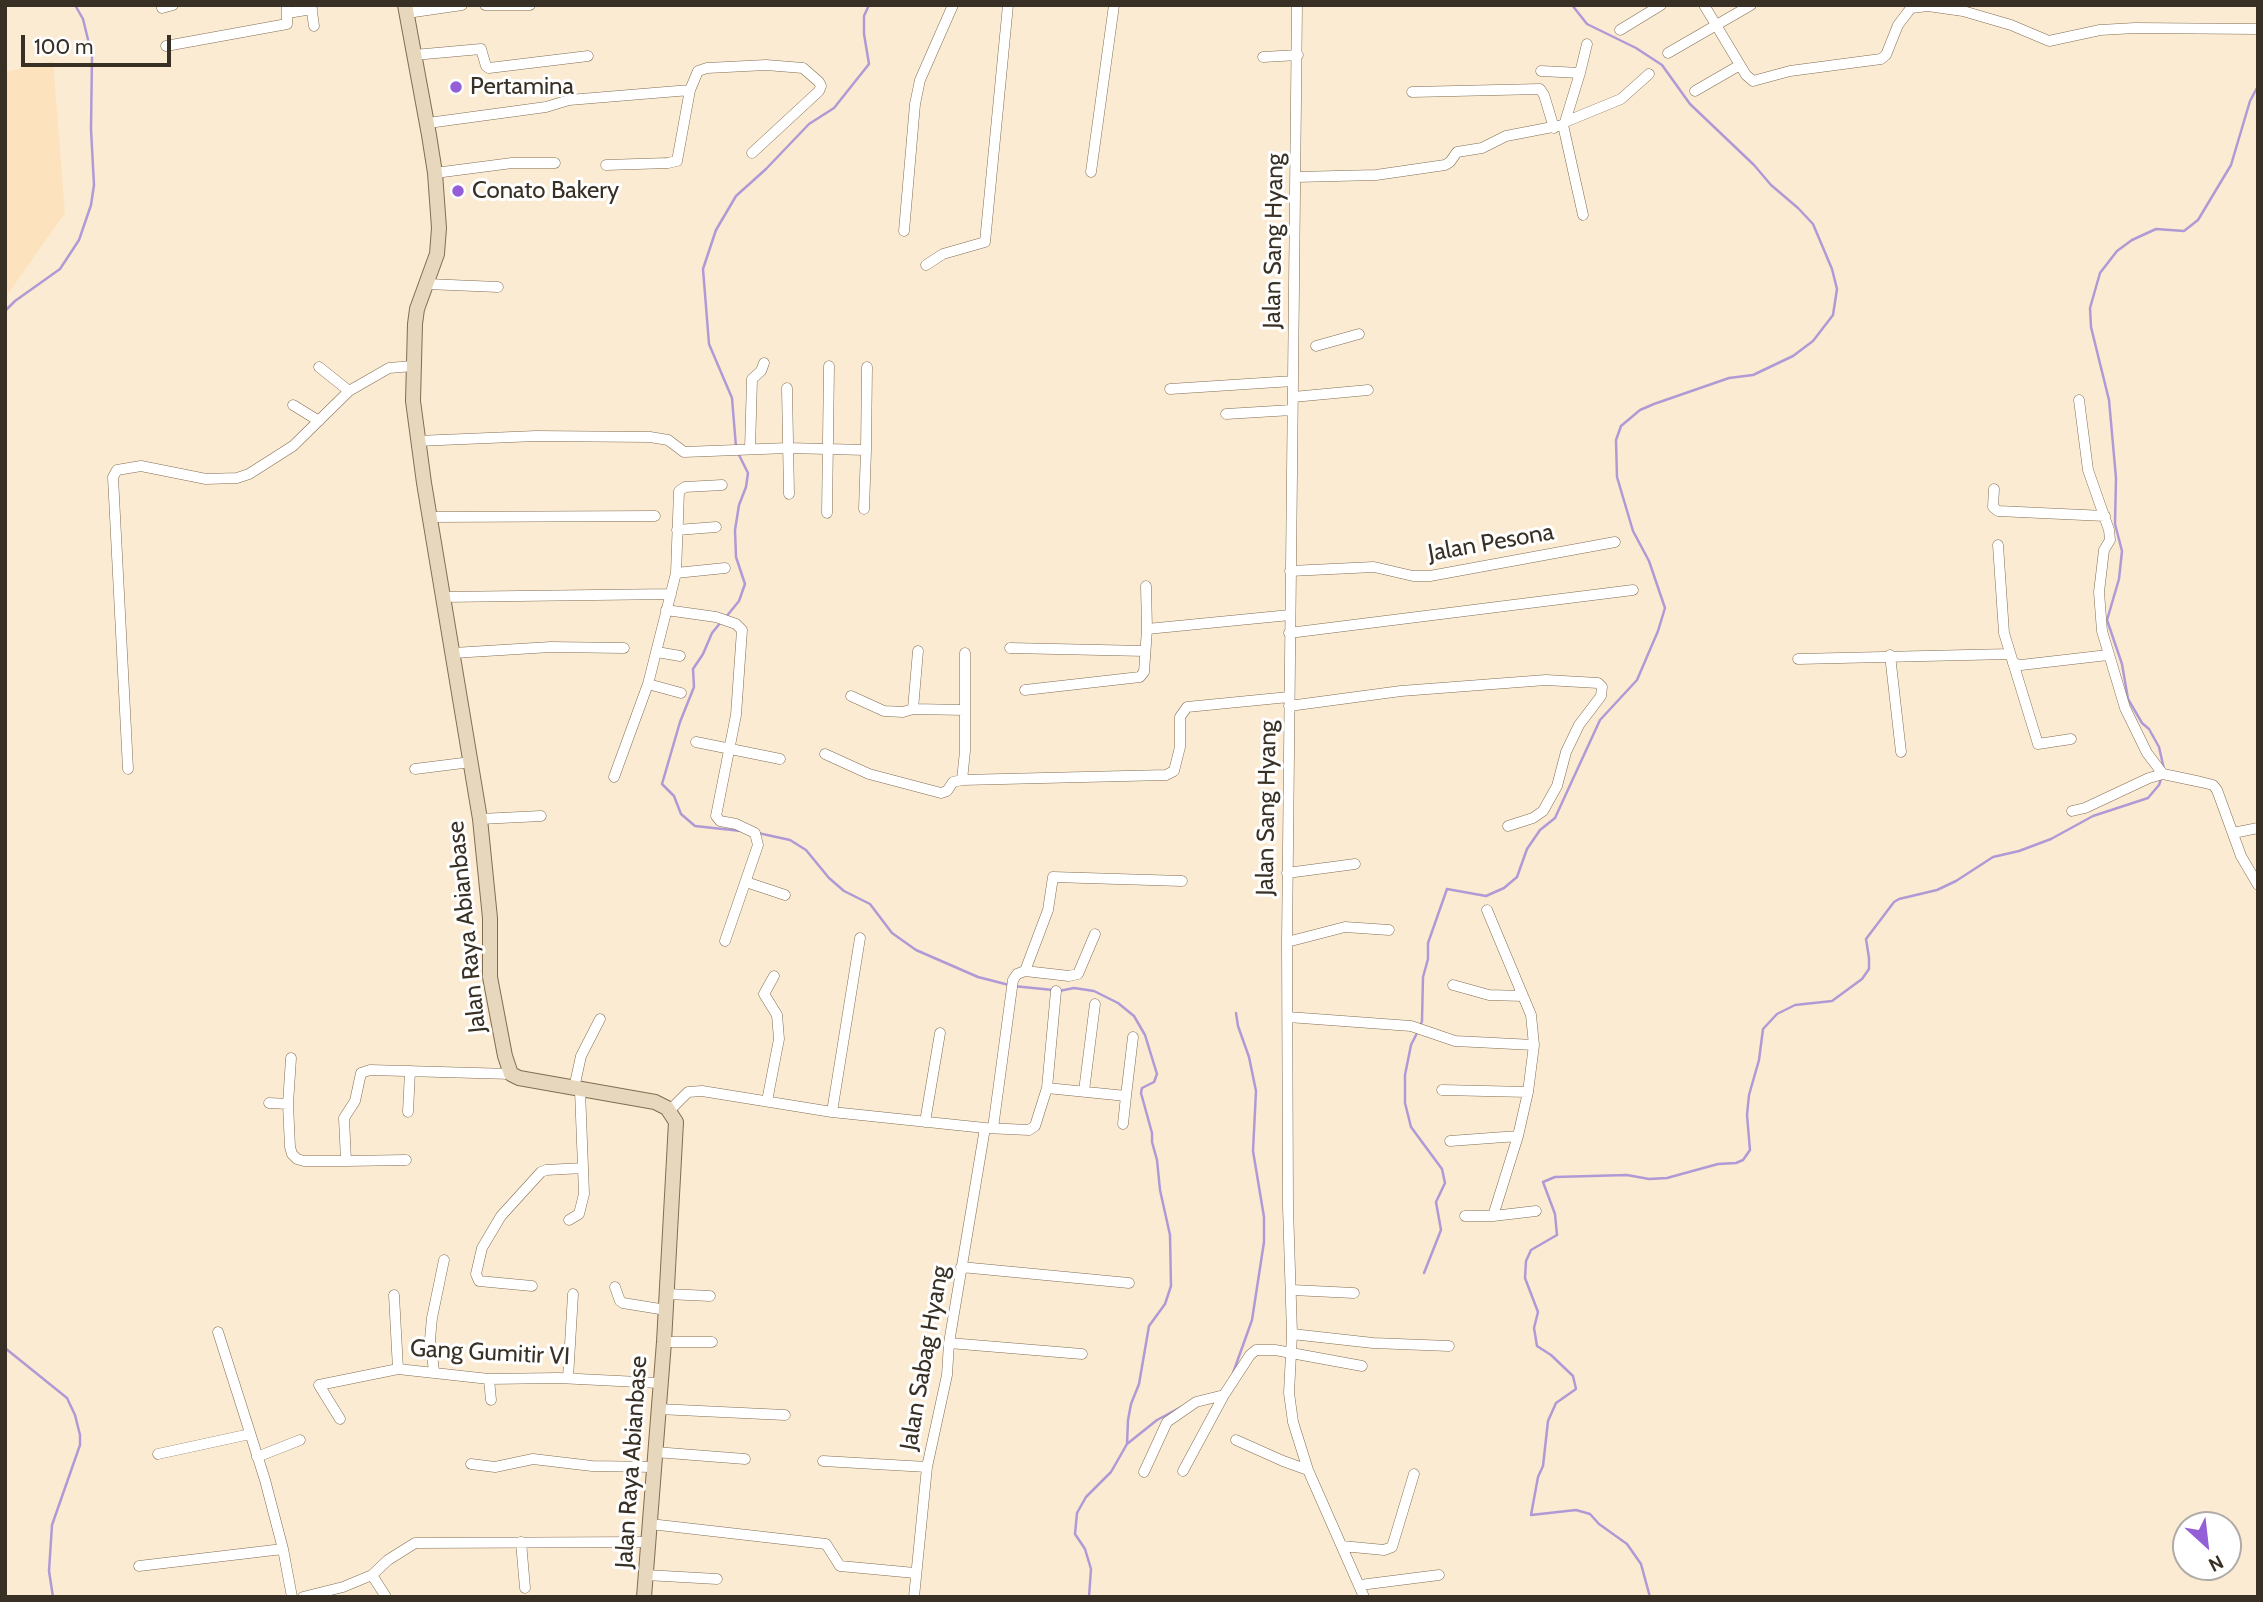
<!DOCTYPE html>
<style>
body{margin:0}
#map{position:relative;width:2263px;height:1602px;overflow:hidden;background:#fcebd3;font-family:Cabin,sans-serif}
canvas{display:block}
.frame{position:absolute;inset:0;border:7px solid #383024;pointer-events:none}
.north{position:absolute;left:2172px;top:1511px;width:70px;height:70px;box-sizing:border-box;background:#fff;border:2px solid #afaca7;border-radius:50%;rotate:153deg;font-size:19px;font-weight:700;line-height:28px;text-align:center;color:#383024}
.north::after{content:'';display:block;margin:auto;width:24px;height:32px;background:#935ed7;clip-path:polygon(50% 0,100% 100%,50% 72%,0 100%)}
.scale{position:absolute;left:21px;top:35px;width:150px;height:32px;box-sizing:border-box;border:4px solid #383024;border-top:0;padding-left:9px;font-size:21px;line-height:24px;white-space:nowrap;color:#383024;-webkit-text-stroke:5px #fff;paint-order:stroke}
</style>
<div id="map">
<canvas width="2263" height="1602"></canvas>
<div class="frame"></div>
<div class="north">N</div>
<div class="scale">100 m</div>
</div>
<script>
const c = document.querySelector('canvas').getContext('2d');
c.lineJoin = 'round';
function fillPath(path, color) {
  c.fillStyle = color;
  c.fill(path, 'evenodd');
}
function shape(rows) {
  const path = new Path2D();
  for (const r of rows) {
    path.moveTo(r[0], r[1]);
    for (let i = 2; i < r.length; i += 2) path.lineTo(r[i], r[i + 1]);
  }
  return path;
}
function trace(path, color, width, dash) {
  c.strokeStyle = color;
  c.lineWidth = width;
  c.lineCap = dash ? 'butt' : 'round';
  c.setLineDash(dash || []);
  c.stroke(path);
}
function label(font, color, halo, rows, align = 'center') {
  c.font = font + ' Cabin,sans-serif';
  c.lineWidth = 6;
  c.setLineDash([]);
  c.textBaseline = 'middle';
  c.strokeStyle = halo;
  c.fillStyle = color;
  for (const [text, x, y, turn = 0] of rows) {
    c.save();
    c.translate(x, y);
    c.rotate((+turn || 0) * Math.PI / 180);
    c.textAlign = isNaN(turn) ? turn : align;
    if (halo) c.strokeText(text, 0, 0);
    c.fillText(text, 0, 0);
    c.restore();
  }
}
fillPath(shape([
 [53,61,65,213,5,298,5,72]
]), '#fce2bd');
trace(shape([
 [5,311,15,301,60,269,79,240,91,205,94,185,91,129,92,56,83,19,75,5],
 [736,447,732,398,709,344,703,269,716,230,736,196,766,169,809,124,834,108,869,64,864,34,864,16,869,5],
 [726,617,739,601,745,584,736,557,735,530,739,505,746,487,748,473,738,453],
 [721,622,712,633,703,654,693,669,694,687,680,722,662,784,674,796,681,814,695,826,741,831],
 [2164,769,2159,747,2149,729,2142,723,2128,699,2122,664,2107,620,2119,579,2122,551,2115,524,2116,478,2109,400,2091,327,2090,308,2100,273,2117,251,2132,240,2156,229,2184,231,2198,220,2231,165,2250,101,2258,86],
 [758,833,790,840,806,850,829,878,844,891,870,904,892,933,916,950,978,977,1013,986,1053,990],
 [1059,991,1074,988,1094,991,1118,1003,1134,1016,1145,1035,1157,1074,1154,1082,1142,1088,1141,1093,1152,1133,1152,1142,1157,1160,1160,1190,1170,1235,1171,1286,1165,1304,1149,1326,1139,1384,1131,1404,1128,1420,1127,1444],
 [1420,1027,1422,1021,1423,977,1428,959,1428,943,1447,889,1486,896,1504,888,1517,877,1527,849,1540,830,1555,818,1600,720,1637,680,1658,631,1665,608,1649,561,1633,531,1617,477,1616,440,1621,426,1640,410,1654,404,1729,378,1753,375,1793,356,1813,341,1833,315,1837,289,1832,269,1813,224,1798,208,1771,185,1754,165,1690,104,1662,65,1636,48,1587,24,1572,5],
 [1417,1033,1411,1045,1405,1075,1405,1103,1411,1127,1442,1169,1445,1183,1436,1202,1441,1230,1424,1273],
 [5,1348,67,1398,75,1415,80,1435,80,1445,52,1525,49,1571,53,1597],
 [1233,1373,1252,1320,1264,1242,1264,1217,1253,1151,1256,1091,1249,1057,1238,1026,1236,1013],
 [1089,1597,1091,1569,1085,1549,1075,1534,1077,1513,1086,1497,1111,1472,1127,1444,1157,1420,1183,1406],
 [1650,1597,1641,1564,1627,1544,1599,1524,1590,1514,1576,1510,1531,1515,1538,1477,1543,1466,1548,1421,1556,1403,1576,1389,1573,1376,1551,1355,1537,1346,1534,1328,1538,1312,1525,1278,1526,1261,1531,1250,1557,1235,1555,1214,1543,1182,1555,1177,1627,1175,1649,1179,1667,1178,1718,1164,1736,1163,1743,1160,1750,1150,1747,1115,1749,1095,1759,1060,1763,1029,1777,1014,1795,1005,1832,1001,1862,979,1869,969,1869,958,1866,939,1894,902,1899,899,1937,890,1956,881,1993,857,2019,851,2051,839,2093,816,2148,798,2159,785,2161,779]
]), '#b09ad5', 2.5);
const street = shape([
 [311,5,314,26],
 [485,5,530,5],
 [1297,5,1287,942,1288,1207,1292,1334,1289,1393,1293,1422,1308,1470,1364,1597],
 [1704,5,1746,75,1753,81,1790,71,1881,59,1886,55,1898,25,1911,8,1928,6,1963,11,2011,25,2049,41,2100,30,2135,28,2258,29],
 [162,8,173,5],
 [288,13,312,9],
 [407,13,462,5],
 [1620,30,1661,5],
 [166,46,287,24,287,5],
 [1668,53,1751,5],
 [414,55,481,49,486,66,489,68,588,56],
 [1263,57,1298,55],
 [1541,71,1580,73,1565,122],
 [1580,73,1587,44],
 [1695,91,1740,65],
 [1412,92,1540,89,1544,95,1554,128],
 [428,123,546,107,569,100,690,90,698,71,707,68,766,65,803,68,819,82,821,86,819,91,752,153],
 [1563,125,1583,215],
 [606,165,668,163,677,161,690,90],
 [1091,172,1114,5],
 [435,173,512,163,555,163],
 [1296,177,1376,175,1445,165,1450,162,1457,152,1482,148,1506,136,1563,125,1565,122,1621,99,1649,74],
 [904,231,915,104,920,80,953,5],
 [926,265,943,254,985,242,1008,5],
 [427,284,498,287],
 [1316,346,1359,334],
 [319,367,349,391],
 [787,388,789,494],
 [1170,389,1293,381],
 [1293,397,1368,390],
 [2079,400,2088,470,2109,530,2110,540,2104,550,2099,592,2102,631,2125,708,2147,753,2163,774,2201,782,2213,785,2217,790,2241,856,2258,885],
 [293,405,319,421],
 [1226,414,1292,410],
 [417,441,536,436,650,437,668,440,684,452,788,448,866,450,864,509],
 [750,449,752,379,761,371,764,363],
 [866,450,867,367],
 [1994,489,1993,507,1998,511,2105,516],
 [827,513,829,366],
 [430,517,655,516],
 [677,530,716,527],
 [1998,545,2004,633,2038,744,2071,739],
 [1290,571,1374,567,1413,576,1430,576,1615,542],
 [676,573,725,568],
 [1146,586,1147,629],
 [443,597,671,594],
 [666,610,716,617,736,624,742,630,736,715,716,816,720,821,736,824,755,833,758,845,725,941],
 [1289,633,1633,590],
 [1010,648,1145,651],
 [918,651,913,709,965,710,965,751,962,780,1166,775,1174,771,1180,747,1180,717,1187,707,1289,697],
 [657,652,680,656],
 [453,653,551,647,624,648],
 [1890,655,1901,752],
 [1798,659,2009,654],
 [2013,663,2021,665,2108,655],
 [648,684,681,693],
 [1025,690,1140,677,1144,672,1147,629,1290,615],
 [851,696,884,711,903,712,913,709],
 [1289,706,1401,691,1546,680,1598,683,1602,687,1601,696,1579,725,1566,752,1557,786,1543,811,1533,818,1508,826],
 [965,710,965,653],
 [696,742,780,759],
 [825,754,869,774,941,793,947,791,953,782,962,780],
 [128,769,113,477,117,470,141,466,206,479,237,478,249,474,293,446,349,391,389,368,413,366],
 [415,769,471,762],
 [614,777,648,684,676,573,679,491,685,487,722,485],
 [2072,811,2085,808,2149,778,2163,774],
 [480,819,541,816],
 [2233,833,2258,828],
 [1287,873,1355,864],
 [746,882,785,895],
 [1487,910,1531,1015,1534,1045],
 [1287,942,1345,927,1389,930],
 [1025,971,1069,976,1078,974,1095,934],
 [1453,985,1489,995,1523,996],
 [1288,1017,1411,1026,1455,1041,1534,1045,1528,1092,1518,1136,1493,1216,1465,1216],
 [291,1058,288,1104,290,1147,292,1154,297,1159,304,1161,346,1161],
 [574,1088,581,1056,600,1019],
 [1047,1088,1126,1096,1133,1037],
 [1442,1090,1528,1092],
 [1084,1091,1095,1004],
 [767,1101,779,1039,777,1015,764,994,774,976],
 [269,1103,288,1104],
 [670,1110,688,1092,702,1091,832,1112,985,1128,1029,1130,1035,1126,1047,1088,1056,991],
 [408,1112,410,1071],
 [832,1112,860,938],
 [925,1122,940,1033],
 [1123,1124,1126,1096],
 [993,1128,1013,980,1017,974,1025,971,1048,910,1053,877,1182,881],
 [1450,1141,1518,1136],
 [406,1160,346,1161,344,1118,355,1101,361,1073,370,1070,511,1074],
 [1493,1216,1536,1211],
 [569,1220,579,1214,584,1194,580,1090],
 [961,1267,1129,1283],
 [532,1286,479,1281,476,1274,482,1248,501,1216,541,1172,546,1170,583,1168],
 [615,1287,620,1301,623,1303,666,1310],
 [1292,1290,1354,1293],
 [667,1294,710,1296],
 [394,1295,398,1369],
 [218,1332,265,1480,283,1549,292,1597],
 [1292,1334,1373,1343,1449,1346],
 [664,1342,712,1342],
 [949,1343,1082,1354],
 [434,1371,430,1339,432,1318,444,1260],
 [568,1378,573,1294],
 [489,1379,491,1400],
 [658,1409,785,1415],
 [340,1419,319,1385,398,1369,489,1379,558,1378,659,1383],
 [1236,1440,1283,1461,1308,1470],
 [655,1452,745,1459],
 [158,1454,250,1434],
 [257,1457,300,1440],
 [823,1461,927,1467],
 [471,1464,495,1467,533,1459,592,1466,654,1467],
 [1183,1471,1224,1395],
 [1144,1472,1167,1422,1196,1402,1224,1395,1250,1355,1256,1350,1275,1350,1362,1366],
 [650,1524,826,1544,840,1566,915,1573],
 [521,1542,525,1588],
 [1342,1546,1384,1550,1392,1547,1414,1474],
 [139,1566,283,1549],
 [372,1575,386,1597],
 [646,1575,717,1579],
 [1360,1585,1439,1575],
 [303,1597,343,1587,372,1575,388,1560,415,1543,649,1542],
 [914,1597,927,1467,947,1375,949,1343,985,1128]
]);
const secondary = shape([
 [405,5,429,135,435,173,439,228,437,254,417,309,415,324,413,401,424,483,480,819,490,918,490,977,505,1056,511,1074,519,1078,655,1102,667,1108,676,1122,664,1342,644,1597]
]);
trace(street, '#806d52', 11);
trace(secondary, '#806d52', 16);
trace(street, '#fff', 10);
trace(secondary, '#e7d7bc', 14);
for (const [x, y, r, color] of [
 [456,87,7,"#935ed7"],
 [458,191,7,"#935ed7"]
]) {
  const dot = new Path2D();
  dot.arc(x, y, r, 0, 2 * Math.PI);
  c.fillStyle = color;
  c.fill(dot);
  trace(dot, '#fff', 2.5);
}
label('24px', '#383024', '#fff', [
 ["Pertamina",470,87],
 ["Conato Bakery",472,191]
], 'left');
label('24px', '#383024', '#fff', [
 ["Jalan Sang Hyang",1274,241,-89],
 ["Jalan Pesona",1491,543,-10],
 ["Jalan Sang Hyang",1267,808,-89],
 ["Jalan Raya Abianbase",467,927,-96],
 ["Gang Gumitir VI",490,1353,3],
 ["Jalan Sabag Hyang",925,1358,-80],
 ["Jalan Raya Abianbase",632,1462,-86]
]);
</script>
